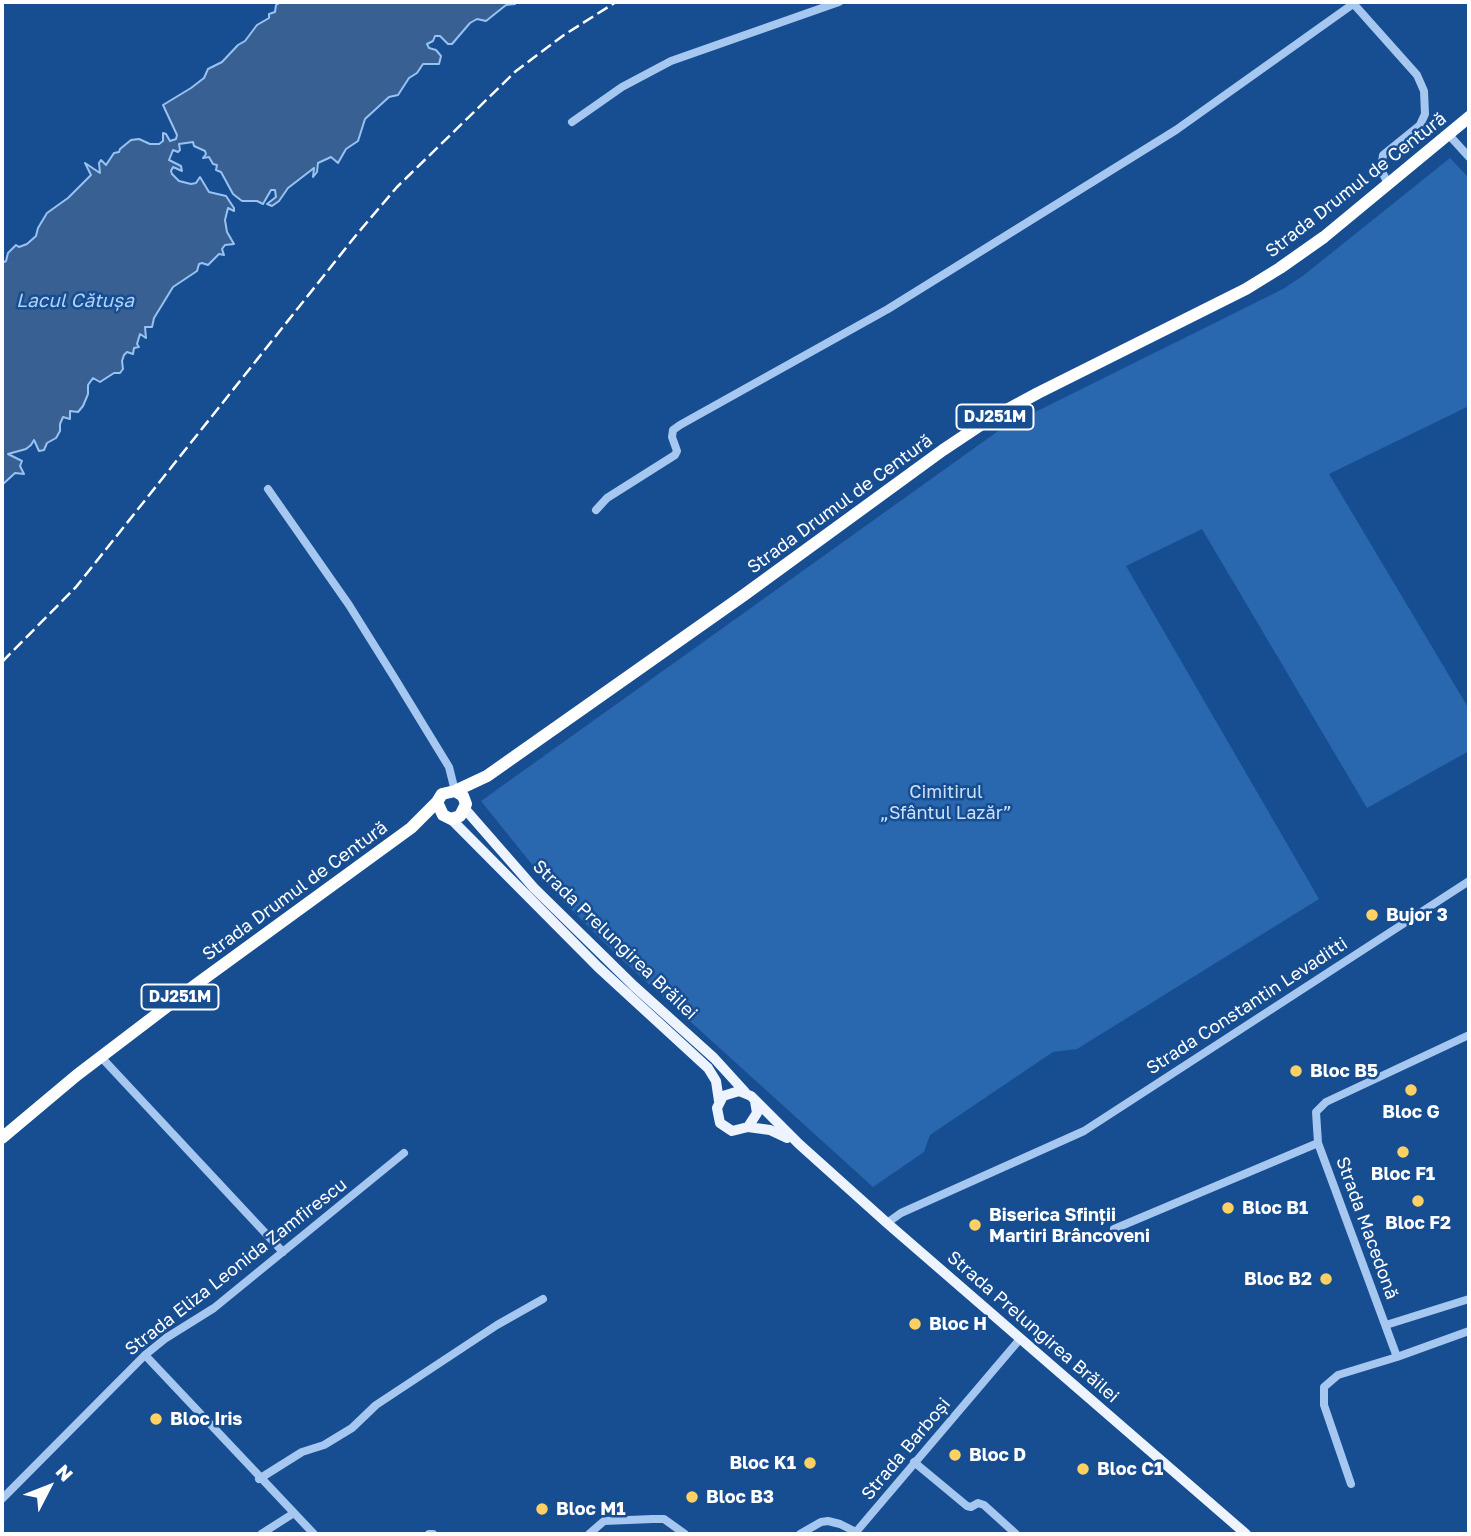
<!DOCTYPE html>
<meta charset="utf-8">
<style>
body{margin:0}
#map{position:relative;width:1471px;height:1536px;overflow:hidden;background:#174d91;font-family:"Golos Text",sans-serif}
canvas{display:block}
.frame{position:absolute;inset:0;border:4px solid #fff;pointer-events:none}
.north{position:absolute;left:14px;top:1452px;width:70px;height:70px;-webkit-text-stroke:5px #174d91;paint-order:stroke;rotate:48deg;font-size:19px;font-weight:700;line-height:28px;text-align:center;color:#fff}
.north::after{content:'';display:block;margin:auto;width:24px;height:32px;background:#fff;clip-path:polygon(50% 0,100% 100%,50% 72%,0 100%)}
</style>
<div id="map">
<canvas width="1471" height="1536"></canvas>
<div class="frame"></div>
<div class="north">N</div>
</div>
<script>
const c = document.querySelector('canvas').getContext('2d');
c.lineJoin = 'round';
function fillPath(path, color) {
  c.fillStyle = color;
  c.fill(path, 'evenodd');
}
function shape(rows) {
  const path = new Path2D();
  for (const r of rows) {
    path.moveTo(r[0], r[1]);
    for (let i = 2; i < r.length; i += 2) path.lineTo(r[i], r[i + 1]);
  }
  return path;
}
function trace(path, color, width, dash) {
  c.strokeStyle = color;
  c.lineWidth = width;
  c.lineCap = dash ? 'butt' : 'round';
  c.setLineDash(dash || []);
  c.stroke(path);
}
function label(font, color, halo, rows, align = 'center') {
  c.font = font + ' "Golos Text",sans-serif';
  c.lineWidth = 5;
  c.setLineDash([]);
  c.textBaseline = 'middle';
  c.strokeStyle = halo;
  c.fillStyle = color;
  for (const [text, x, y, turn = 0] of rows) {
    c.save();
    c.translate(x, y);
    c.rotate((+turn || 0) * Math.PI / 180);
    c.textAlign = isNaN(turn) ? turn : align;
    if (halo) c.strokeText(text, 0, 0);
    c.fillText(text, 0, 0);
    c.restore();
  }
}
fillPath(shape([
 [1450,158,1469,178,1469,406,1329,474,1469,709,1469,751,1367,808,1202,529,1126,566,1319,899,1077,1049,1053,1052,930,1135,924,1152,873,1187,619,957,554,892,481,801,1001,429,1283,289,1304,275]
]), '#2967af');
const water = shape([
 [281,2,515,2,515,4,506,5,486,21,477,19,470,23,452,44,448,44,440,36,435,36,433,41,427,44,429,48,436,50,441,56,439,64,423,64,417,73,409,78,398,95,389,97,365,119,358,141,346,149,338,163,331,157,318,163,317,172,313,177,314,168,288,188,279,201,272,206,267,204,276,197,275,190,271,190,263,204,257,201,242,201,233,194,221,172,216,170,217,165,213,164,209,157,203,158,206,154,205,151,194,146,193,142,179,144,180,150,178,152,173,150,169,160,181,166,182,171,173,167,171,171,172,174,179,181,191,184,196,183,200,177,209,192,226,196,234,208,234,211,228,208,225,220,227,232,234,244,225,245,222,249,224,255,219,254,208,265,202,263,199,264,197,271,173,287,154,318,152,327,145,327,146,338,140,334,137,344,139,347,134,348,133,354,127,352,124,355,122,361,123,369,120,373,114,373,100,382,93,378,88,385,88,394,83,406,78,412,70,411,70,419,63,417,60,424,60,431,56,438,47,443,44,450,39,451,34,440,31,445,26,449,8,454,22,461,20,466,24,474,15,473,2,485,2,263,6,261,8,253,16,245,19,247,27,244,36,236,38,228,47,213,68,198,91,175,85,163,100,173,99,163,101,160,106,165,114,153,119,152,120,149,131,140,139,139,150,144,159,144,163,141,163,133,166,134,170,141,176,139,177,135,163,105,191,88,204,78,208,69,222,62,238,45,245,41,257,25,269,18,269,14,275,12,276,5,281,2]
]);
fillPath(water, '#396092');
trace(water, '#97c2f2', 2);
trace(shape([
 [1352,2,1417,75,1424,91,1425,114,1420,125,1383,155,1381,169,1388,184],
 [572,122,622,87,671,61,839,2],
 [1449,135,1469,157],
 [268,489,349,605,394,677,449,767,455,791],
 [596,510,607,498,675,455,677,451,672,437,673,430,680,425,888,309,1176,130,1353,4],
 [101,1057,283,1252],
 [1318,1143,1397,1357,1338,1375,1324,1387,1324,1405,1351,1484],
 [887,1223,901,1213,1084,1131,1469,881],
 [1114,1229,1318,1143,1316,1112,1326,1102,1469,1035],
 [1386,1325,1469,1299],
 [145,1355,314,1534],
 [1397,1357,1469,1331],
 [914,1462,967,1506,971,1507,978,1503,984,1505,1016,1534],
 [259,1479,302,1452,324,1445,352,1428,376,1405,497,1325,543,1299],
 [2,1499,145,1355,166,1338,214,1308,404,1153],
 [261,1534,294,1513],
 [429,1534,433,1534],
 [589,1534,604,1521,653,1519,664,1519,685,1534],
 [800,1534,821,1522,828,1521,840,1524,856,1532,1020,1339]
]), '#a5c7f0', 8);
trace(shape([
 [465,809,534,888,634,986,714,1058,745,1092],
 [451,819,598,967,708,1068,716,1081,719,1101],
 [755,1101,757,1113,748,1127,732,1131,720,1123,717,1108,723,1096,739,1091,751,1096,799,1144,887,1223,1246,1534],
 [748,1127,770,1130,787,1138]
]), '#edf4ff', 10);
trace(shape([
 [437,802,443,815,451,819,460,816,466,804,463,796,455,791],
 [2,1138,77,1075,194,986,411,828,437,802,442,794,455,791,487,776,744,595,943,450,988,420,1038,393,1246,289,1280,268,1324,237,1469,117]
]), '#fff', 12);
trace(shape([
 [2,662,76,587,357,234,397,187,516,71,564,35,616,2]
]), '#fff', 2.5, [12, 5]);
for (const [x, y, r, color] of [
 [1372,915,7,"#ffd163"],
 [1296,1071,7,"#ffd163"],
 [1411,1090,7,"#ffd163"],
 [1403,1152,7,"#ffd163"],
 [1418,1201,7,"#ffd163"],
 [1228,1208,7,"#ffd163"],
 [975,1225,7,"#ffd163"],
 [1326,1279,7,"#ffd163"],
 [915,1324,7,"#ffd163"],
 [156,1419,7,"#ffd163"],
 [955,1455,7,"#ffd163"],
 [810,1463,7,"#ffd163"],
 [1083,1469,7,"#ffd163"],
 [692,1497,7,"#ffd163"],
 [542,1509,7,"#ffd163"]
]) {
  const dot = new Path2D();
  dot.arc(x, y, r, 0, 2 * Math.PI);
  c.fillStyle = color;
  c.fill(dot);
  trace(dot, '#174d91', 2.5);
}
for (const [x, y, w] of [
 [995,417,77],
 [180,997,77]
]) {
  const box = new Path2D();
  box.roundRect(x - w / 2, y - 12.5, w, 25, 5);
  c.fillStyle = '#174d91';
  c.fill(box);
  trace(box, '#fff', 2);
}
label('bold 16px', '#fff', null, [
 ["DJ251M",995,417],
 ["DJ251M",180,997]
]);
label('18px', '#fff', '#174d91', [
 ["Strada Drumul de Centură",1356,185,-38],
 ["Strada Drumul de Centură",840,504,-36],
 ["Strada Drumul de Centură",295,891,-36],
 ["Strada Prelungirea Brăilei",615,940,44],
 ["Strada Constantin Levaditti",1247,1006,-33],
 ["Strada Macedonă",1367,1228,70],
 ["Strada Eliza Leonida Zamfirescu",236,1267,-38],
 ["Strada Prelungirea Brăilei",1033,1327,41],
 ["Strada Barboși",906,1449,-50]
]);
label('18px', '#cbe1fb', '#174d91', [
 ["Cimitirul",946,792],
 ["„Sfântul Lazăr”",946,813]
]);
label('bold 18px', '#fff', '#174d91', [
 ["Bujor 3",1386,915],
 ["Bloc B5",1310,1071],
 ["Bloc G",1411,1112,"center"],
 ["Bloc F1",1403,1174,"center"],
 ["Bloc B1",1242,1208],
 ["Biserica Sfinții",989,1215],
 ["Martiri Brâncoveni",989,1236],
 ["Bloc F2",1418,1223,"center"],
 ["Bloc B2",1312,1279,"right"],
 ["Bloc H",929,1324],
 ["Bloc Iris",170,1419],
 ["Bloc D",969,1455],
 ["Bloc K1",796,1463,"right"],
 ["Bloc C1",1097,1469],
 ["Bloc B3",706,1497],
 ["Bloc M1",556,1509]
], 'left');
label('italic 19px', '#b1d1f7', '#174d91', [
 ["Lacul Cătușa",75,301]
]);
</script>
